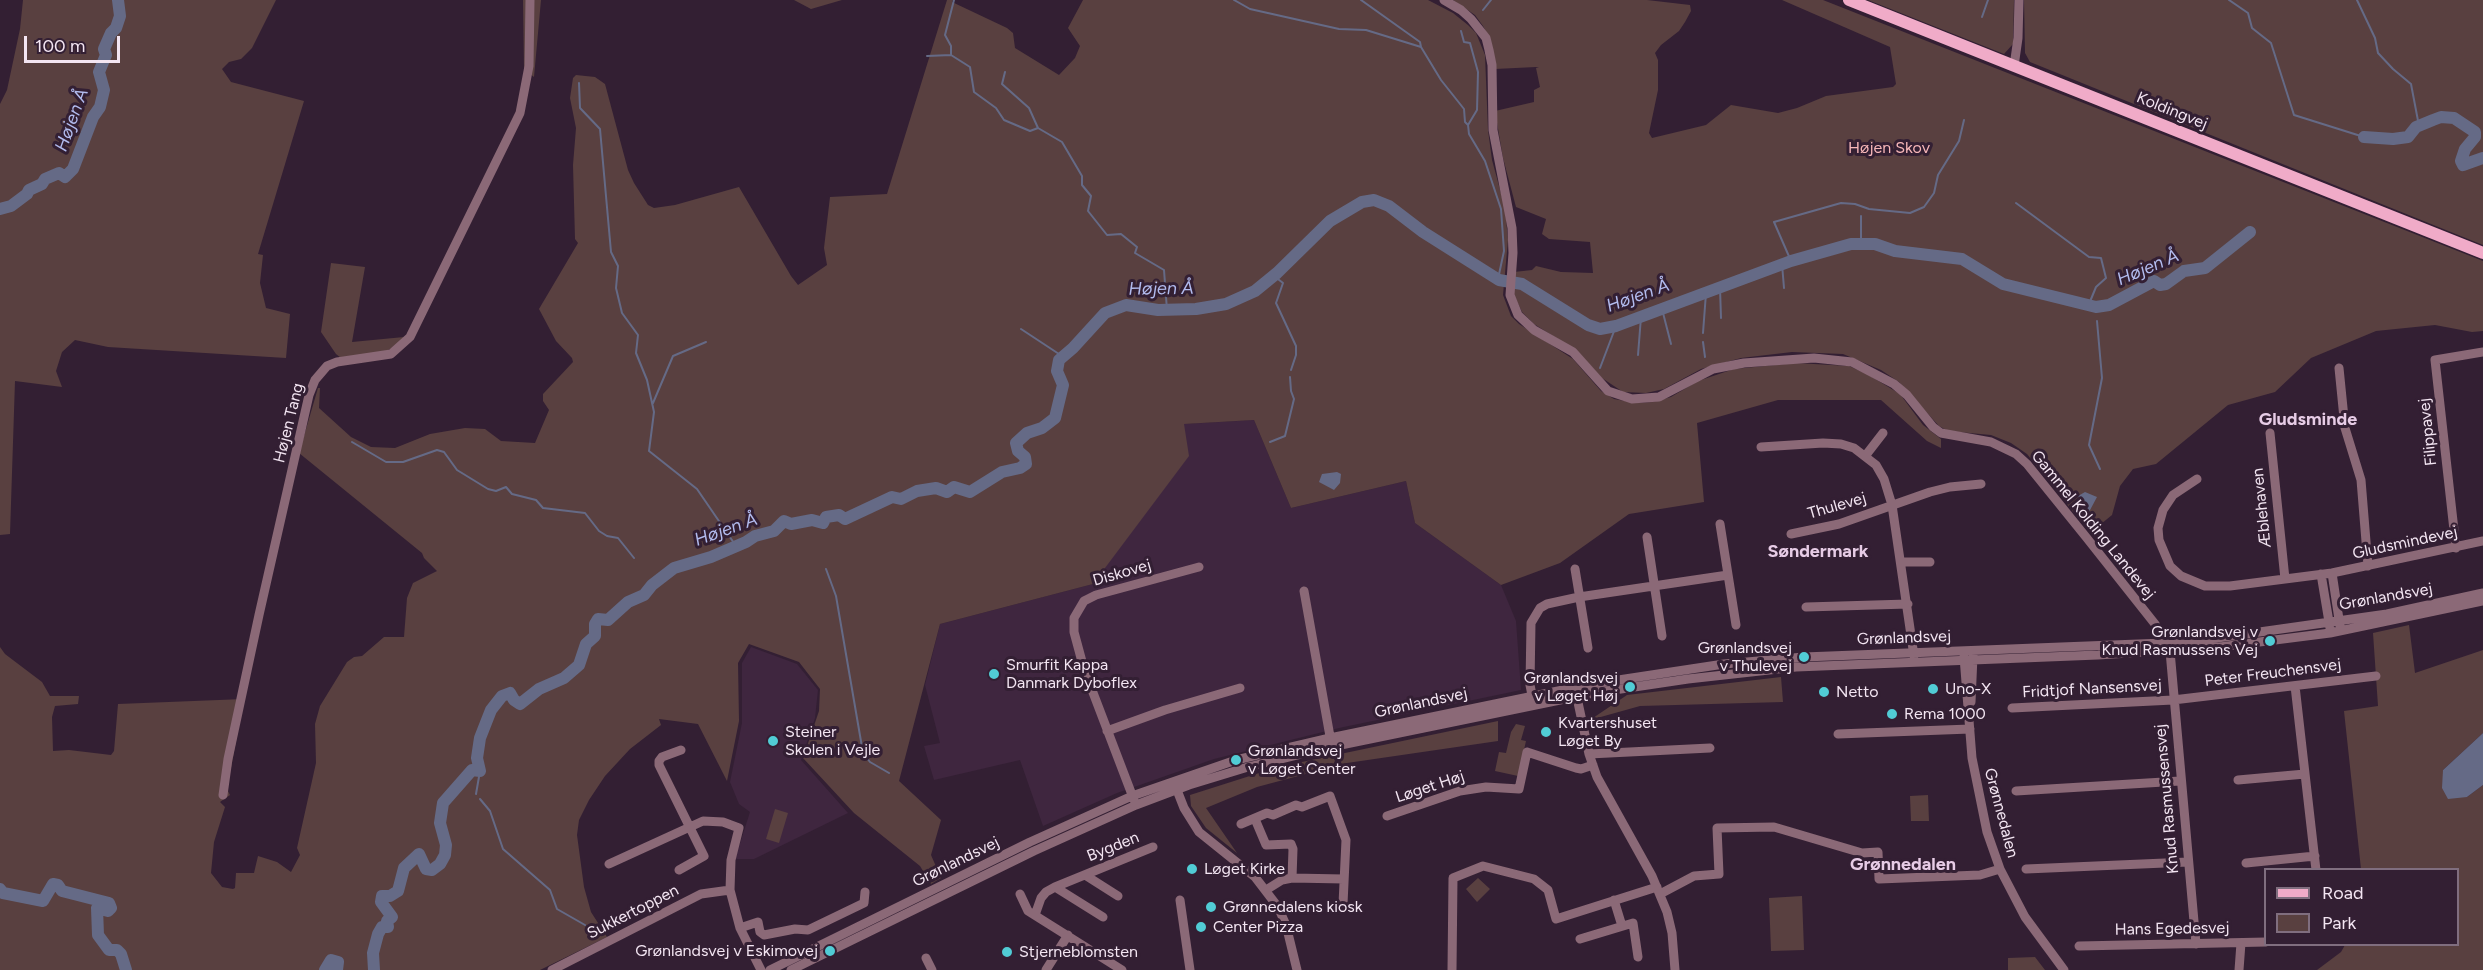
<!DOCTYPE html>
<meta charset="utf-8">
<style>
body{margin:0}
#map{position:relative;width:2483px;height:970px;overflow:hidden;background:#331f33;font-family:Figtree,sans-serif}
canvas{display:block}
.legend{position:absolute;left:2264px;top:868px;width:195px;height:78px;box-sizing:border-box;background:#331f33;border:2px solid #806e7f;margin:0;padding:8px 10px;list-style:none;font-size:18px;color:#f3e5f2}
.legend li{display:flex;align-items:center;gap:12px;height:30px}
.legend b{width:30px;border:2px solid #806e7f}
.scale{position:absolute;left:24px;top:36px;width:96px;height:27px;box-sizing:border-box;border:3px solid #f3e5f2;border-top:0;padding-left:8px;font-size:18px;line-height:21px;white-space:nowrap;color:#f3e5f2;-webkit-text-stroke:4px #331f33;paint-order:stroke}
</style>
<div id="map">
<canvas width="2483" height="970"></canvas>
<ul class="legend">
<li><b style="height:8px;background:#f0abc8"></b>Road</li>
<li><b style="height:16px;background:#594040"></b>Park</li>
</ul>
<div class="scale">100 m</div>
</div>
<script>
const c = document.querySelector('canvas').getContext('2d');
c.lineJoin = 'round';
function fillPath(path, color) {
  c.fillStyle = color;
  c.fill(path, 'evenodd');
}
function shape(rows) {
  const path = new Path2D();
  for (const r of rows) {
    path.moveTo(r[0], r[1]);
    for (let i = 2; i < r.length; i += 2) path.lineTo(r[i], r[i + 1]);
  }
  return path;
}
function trace(path, color, width, dash) {
  c.strokeStyle = color;
  c.lineWidth = width;
  c.lineCap = dash ? 'butt' : 'round';
  c.setLineDash(dash || []);
  c.stroke(path);
}
function label(font, color, halo, rows, align = 'center') {
  c.font = font + ' Figtree,sans-serif';
  c.lineWidth = 6;
  c.setLineDash([]);
  c.textBaseline = 'middle';
  c.strokeStyle = halo;
  c.fillStyle = color;
  for (const [text, x, y, turn = 0] of rows) {
    c.save();
    c.translate(x, y);
    c.rotate((+turn || 0) * Math.PI / 180);
    c.textAlign = isNaN(turn) ? turn : align;
    if (halo) c.strokeText(text, 0, 0);
    c.fillText(text, 0, 0);
    c.restore();
  }
}
fillPath(shape([
 [1254,420,1291,508,1406,481,1415,523,1501,585,1516,621,1521,690,1339,728,1214,759,1117,793,1043,826,1020,760,934,780,924,746,940,743,925,685,940,624,1093,584,1184,424],
 [751,647,797,664,818,690,815,718,801,760,848,813,754,859,735,859,750,812,739,804,730,782,742,723,742,663]
]), '#3f263f');
fillPath(shape([
 [23,0,276,0,252,48,241,59,229,62,222,69,231,82,304,101,258,254,263,255,260,283,266,308,290,314,286,358,108,347,75,340,62,352,56,371,62,387,15,381,10,534,0,535,0,104,7,90,20,29],
 [523,0,541,0,534,77,524,69],
 [794,0,842,0,811,9],
 [947,0,953,0,952,2,1007,28,1013,33,1015,48,1059,75,1075,58,1080,46,1068,28,1083,0,1428,0,1453,13,1468,25,1476,33,1485,55,1488,130,1492,160,1505,208,1508,240,1503,295,1511,316,1519,324,1573,359,1601,391,1614,399,1636,403,1653,402,1671,397,1698,381,1734,369,1796,363,1849,366,1867,374,1900,394,1923,425,1941,439,1941,448,1927,441,1881,400,1778,400,1697,423,1704,502,1629,514,1560,563,1501,585,1415,523,1406,481,1291,508,1254,420,1184,424,1189,456,1093,584,940,624,899,781,941,820,931,855,941,878,931,884,920,866,854,813,803,758,819,711,820,689,799,662,749,644,738,663,739,721,727,781,698,724,659,719,661,725,630,749,605,776,589,800,579,820,577,835,584,887,591,912,607,937,540,970,0,970,0,647,5,654,42,682,50,696,79,696,78,704,55,706,52,717,53,751,69,750,111,755,114,751,118,704,244,699,227,789,230,795,220,802,225,807,214,842,211,873,222,887,233,889,235,888,236,873,254,873,258,856,277,862,291,872,300,855,297,848,316,763,315,724,320,706,347,662,354,657,362,656,384,637,404,637,407,598,413,583,437,571,424,558,422,553,299,453,318,388,320,388,319,408,351,437,371,447,395,448,430,434,465,428,485,429,501,441,535,443,549,410,543,401,543,394,573,362,572,358,556,341,539,309,578,243,575,239,573,165,576,128,570,98,573,78,576,75,595,77,605,84,628,170,634,183,648,205,654,208,675,205,739,187,791,276,798,285,827,265,824,248,830,197,887,194],
 [1453,0,1647,0,1690,5,1691,11,1685,22,1679,31,1661,45,1655,53,1658,60,1658,90,1649,133,1652,138,1706,125,1731,105,1778,113,1797,108,1826,96,1893,87,1896,84,1890,47,1782,0,1823,0,2483,261,2483,331,2472,332,2435,325,2376,331,2311,358,2275,392,2228,405,2156,464,2133,469,2120,486,2112,515,2090,533,2027,454,2011,443,1991,435,1948,431,1939,426,1899,382,1881,370,1843,354,1792,352,1741,358,1701,369,1664,389,1646,393,1623,392,1602,378,1577,351,1534,324,1522,312,1514,295,1514,272,1532,270,1536,266,1561,272,1593,273,1590,242,1549,239,1542,234,1546,219,1516,207,1503,158,1495,111,1534,102,1534,90,1540,87,1536,68,1539,68,1536,67,1495,69,1489,37,1483,26,1475,15],
 [1868,0,2014,0,2013,44,2004,54],
 [2024,0,2483,0,2483,245,2030,62,2025,53],
 [331,263,365,267,352,342,404,337,397,346,384,352,341,358,336,354,321,332],
 [2409,625,2415,673,2483,650,2483,733,2443,770,2467,797,2483,785,2483,970,2317,970,2341,952,2345,945,2458,944,2458,870,2361,869,2344,711,2378,706,2373,633],
 [1781,677,1783,702,1640,706,1590,720,1627,695],
 [1498,721,1498,741,1347,763,1257,787,1206,808,1237,853,1206,828,1191,806,1190,795,1278,767],
 [1516,724,1525,726,1521,740,1526,741,1518,776,1495,771,1499,752,1506,753,1511,732],
 [1928,795,1929,821,1911,821,1910,796],
 [775,809,788,813,779,843,766,839],
 [1478,878,1490,889,1477,902,1466,889],
 [1802,896,1804,950,1771,951,1769,898],
 [2035,957,2045,970,2008,970,2008,958]
]), '#594040');
fillPath(shape([
 [1337,472,1341,474,1340,483,1334,490,1319,482,1322,474],
 [2085,492,2097,497,2089,512,2083,509,2078,496],
 [2483,733,2483,785,2467,797,2448,799,2442,788,2443,770]
]), '#656a86');
trace(shape([
 [954,0,945,35,951,46,951,55,970,67,974,92,996,108,1004,120,1030,131,1038,128,1062,142,1082,176,1082,185,1091,196,1088,211,1107,235,1121,234,1137,247,1135,253,1164,270,1167,310],
 [1234,0,1250,9,1339,29,1366,30,1421,47],
 [1361,0,1420,42,1421,47,1441,80,1464,109,1465,122,1468,125],
 [2229,0,2248,13,2252,28,2271,43,2294,115,2364,137],
 [2357,0,2375,38,2378,53,2393,69,2411,84,2419,126],
 [1483,10,1491,0],
 [1982,17,1988,0],
 [1461,31,1464,42,1470,43,1478,72,1477,110,1468,125,1469,134,1485,161,1501,209,1504,251,1498,279],
 [927,56,951,55],
 [1005,72,1002,84,1029,108,1038,128],
 [579,83,580,108,600,129,611,252,618,266,616,288,622,313,638,335,636,353,647,380,654,412,649,451,697,489,736,546],
 [2016,203,2089,257,2101,258,2106,278,2096,287,2089,304],
 [1861,216,1861,244],
 [1791,261,1774,222,1841,203,1855,204,1869,209,1910,213,1924,207,1934,193,1938,175,1959,141,1964,120],
 [1782,264,1784,288],
 [1274,276,1283,283,1276,303,1296,346,1296,355,1291,370],
 [1720,288,1721,318],
 [2096,307,2097,311],
 [1662,309,1671,344],
 [2097,321,2102,378,2089,445,2100,469],
 [1021,329,1062,356],
 [1703,333,1706,293],
 [1703,342,1705,357],
 [1638,355,1641,317],
 [1600,368,1616,326],
 [653,403,673,356,706,342],
 [352,442,386,462,403,462,437,450,444,452,457,470,488,489,496,491,506,487,512,494,536,500,543,508,585,513,599,531,607,536,618,538,634,558],
 [1270,442,1285,436,1294,399,1291,391,1290,377],
 [826,569,836,596,863,753,870,762,889,773],
 [476,794,480,771],
 [480,799,490,811,503,849,550,890,557,909,585,925]
]), '#656a86', 2);
trace(shape([
 [2364,137,2393,139,2408,137,2416,127,2433,120,2441,117,2454,118,2475,132,2475,137,2465,149,2461,161,2463,165,2483,158],
 [0,209,11,206,27,194,29,190,42,184,45,179,59,173,65,177,73,169,93,117,100,107,104,90,99,72,106,55,104,49,111,33,116,28,120,16,118,0],
 [0,889,3,893,43,901,53,884,58,885,62,891,109,903,111,908,108,911,97,908,98,935,109,950,117,950,121,954,126,970],
 [325,970,331,960,338,962,337,970],
 [374,970,373,953,378,934,382,927,388,927,387,921,392,917,381,902,382,896,390,896,398,891,404,868,419,854,426,869,432,870,440,864,445,855,446,845,440,823,443,803,472,770,480,771,477,758,480,738,491,710,502,696,510,693,514,700,520,704,539,689,564,678,579,665,586,644,595,636,595,624,598,619,608,620,628,602,644,595,652,585,674,568,711,557,746,542,755,536,774,531,784,521,791,524,812,520,823,523,826,517,839,515,845,519,892,497,901,499,917,491,936,488,947,492,954,487,970,492,1002,472,1020,468,1026,464,1025,457,1018,451,1016,443,1027,433,1042,428,1055,418,1063,385,1057,371,1059,360,1073,348,1105,313,1126,305,1158,310,1196,309,1226,304,1255,291,1277,273,1330,221,1362,202,1374,200,1389,206,1423,232,1499,280,1522,284,1588,325,1600,329,1616,326,1791,261,1851,244,1875,244,1895,251,1962,259,2003,284,2096,307,2109,305,2154,281,2160,285,2166,284,2184,271,2205,268,2250,232]
]), '#656a86', 12);
trace(shape([
 [1444,0,1461,10,1471,19,1486,38,1489,50,1492,65,1493,130,1512,228,1513,253,1510,295,1518,315,1534,330,1573,352,1608,391,1632,399,1659,397,1713,369,1744,363,1814,358,1852,362,1894,384,1907,395,1933,427,1941,433,1991,442,2016,454,2027,464,2086,537,2155,624,2170,651,2196,944],
 [2014,66,2018,38,2019,0],
 [2339,368,2345,428,2361,480,2368,566],
 [2270,433,2285,579],
 [1761,447,1823,443,1841,444,1854,448,1876,465,1884,479,1892,505,1914,656],
 [1866,455,1883,433],
 [2197,479,2173,495,2163,510,2158,528,2159,540,2170,566,2181,576,2205,586,2230,586,2332,573,2483,541],
 [1720,524,1736,625],
 [1791,534,1839,524,1930,492,1950,487,1981,484],
 [1647,537,1662,636],
 [2456,548,2435,360,2483,352],
 [1901,562,1930,562],
 [1575,569,1588,648],
 [2332,573,2340,626],
 [2321,574,2330,628],
 [1304,591,1331,742],
 [1806,607,1908,604],
 [1964,657,1972,758,1987,832,2000,869,2025,917,2064,970],
 [2295,686,2316,870],
 [1576,693,1589,754,1597,777,1652,876,1667,912,1672,933,1675,970],
 [1533,700,1530,685,1531,623,1540,608,1547,604,1579,597,1728,575],
 [1971,702,1973,656],
 [2012,708,2173,700,2376,676],
 [1107,731,1165,710,1240,688],
 [1838,734,1970,729],
 [1589,754,1710,748],
 [2238,780,2305,774],
 [1175,785,1184,808,1199,832,1255,877,1278,907,1286,925,1297,970],
 [2016,791,2180,781],
 [223,795,228,759,259,615,309,395,315,380,327,366,337,362,391,354,410,337,520,113,529,66,530,0],
 [1134,800,1084,669,1074,632,1074,618,1084,601,1096,595,1199,567],
 [1387,816,1460,791,1486,787,1519,789,1527,752,1576,768,1581,769,1593,765],
 [1255,819,1266,845,1291,844,1293,849,1292,878],
 [1241,824,1267,813,1273,815,1296,805,1302,807,1330,796,1346,840,1343,904],
 [2246,863,2315,856],
 [609,864,703,821,723,822,739,828,731,860,730,890,740,928,761,970],
 [2026,869,2188,862],
 [679,870,704,856,659,765,659,761,662,757,681,750],
 [1085,875,1118,896],
 [1055,887,1103,917],
 [1266,890,1282,880,1292,878,1344,879],
 [1020,894,1028,911,1122,970],
 [1660,894,1694,876,1719,874,1717,828,1774,827,1862,853,1878,852,1879,879,1980,875,2000,869],
 [1180,900,1190,970],
 [1614,900,1622,926],
 [1035,915,1041,898,1046,892,1055,887,1153,847],
 [740,928,758,922,760,932,764,935,795,929,808,930,864,903,865,892],
 [1580,939,1633,923,1638,957],
 [2079,946,2266,942],
 [926,958,932,970],
 [552,970,701,894,730,890],
 [770,970,1030,842,1132,796,1236,760,1330,738,1592,684,1724,664,1804,657,2164,643,2217,638,2387,614,2483,593],
 [791,970,1034,851,1136,805,1189,785,1248,767,1331,747,1594,693,1688,679,1796,667,2098,655,2220,647,2330,633,2483,601],
 [1046,970,1068,935],
 [1452,970,1453,878,1483,866,1534,879,1548,890,1556,919,1657,887],
 [2239,970,2241,943]
]), '#8b6977', 9);
trace(shape([
 [1849,0,2483,253]
]), '#f0abc8', 12);
for (const [x, y, r, color] of [
 [2270,641,6,"#51ccd5"],
 [1804,657,6,"#51ccd5"],
 [994,674,6,"#51ccd5"],
 [1630,687,6,"#51ccd5"],
 [1933,689,6,"#51ccd5"],
 [1824,692,6,"#51ccd5"],
 [1892,714,6,"#51ccd5"],
 [1546,732,6,"#51ccd5"],
 [773,741,6,"#51ccd5"],
 [1236,760,6,"#51ccd5"],
 [1192,869,6,"#51ccd5"],
 [1211,907,6,"#51ccd5"],
 [1201,927,6,"#51ccd5"],
 [830,951,6,"#51ccd5"],
 [1007,952,6,"#51ccd5"]
]) {
  const dot = new Path2D();
  dot.arc(x, y, r, 0, 2 * Math.PI);
  c.fillStyle = color;
  c.fill(dot);
  trace(dot, '#331f33', 2);
}
label('16px', '#f3e5f2', '#331f33', [
 ["Koldingvej",2172,111,22],
 ["Højen Tang",289,423,-76],
 ["Filippavej",2428,432,-96],
 ["Thulevej",1837,506,-16],
 ["Æblehaven",2262,508,-96],
 ["Gammel Kolding Landevej",2093,525,51],
 ["Gludsmindevej",2405,543,-12],
 ["Diskovej",1122,573,-16],
 ["Grønlandsvej",2386,597,-10],
 ["Grønlandsvej",1904,638,-2],
 ["Peter Freuchensvej",2273,673,-7],
 ["Fridtjof Nansensvej",2092,689,-3],
 ["Grønlandsvej",1421,703,-12],
 ["Løget Høj",1430,787,-18],
 ["Knud Rasmussensvej",2167,799,-95],
 ["Grønnedalen",2001,813,75],
 ["Bygden",1113,847,-22],
 ["Grønlandsvej",956,862,-26],
 ["Sukkertoppen",633,912,-27],
 ["Hans Egedesvej",2172,929,-1]
]);
label('16px', '#f7b7b9', '#331f33', [
 ["Højen Skov",1889,148]
]);
label('16px', '#f3e5f2', '#331f33', [
 ["Grønlandsvej v",2258,632,"right"],
 ["Knud Rasmussens Vej",2258,650,"right"],
 ["Grønlandsvej",1792,648,"right"],
 ["v Thulevej",1792,666,"right"],
 ["Smurfit Kappa",1006,665],
 ["Danmark Dyboflex",1006,683],
 ["Grønlandsvej",1618,678,"right"],
 ["v Løget Høj",1618,696,"right"],
 ["Uno-X",1945,689],
 ["Netto",1836,692],
 ["Rema 1000",1904,714],
 ["Kvartershuset",1558,723],
 ["Løget By",1558,741],
 ["Steiner",785,732],
 ["Skolen i Vejle",785,750],
 ["Grønlandsvej",1248,751],
 ["v Løget Center",1248,769],
 ["Løget Kirke",1204,869],
 ["Grønnedalens kiosk",1223,907],
 ["Center Pizza",1213,927],
 ["Grønlandsvej v Eskimovej",818,951,"right"],
 ["Stjerneblomsten",1019,952]
], 'left');
label('italic 18px', '#b2bbee', '#331f33', [
 ["Højen Å",72,120,-70],
 ["Højen Å",2148,268,-23],
 ["Højen Å",1161,289,-1],
 ["Højen Å",1638,296,-20],
 ["Højen Å",726,530,-20]
]);
label('bold 18px', '#e7cce6', '#331f33', [
 ["Gludsminde",2308,420],
 ["Søndermark",1818,552],
 ["Grønnedalen",1903,865]
]);
</script>
